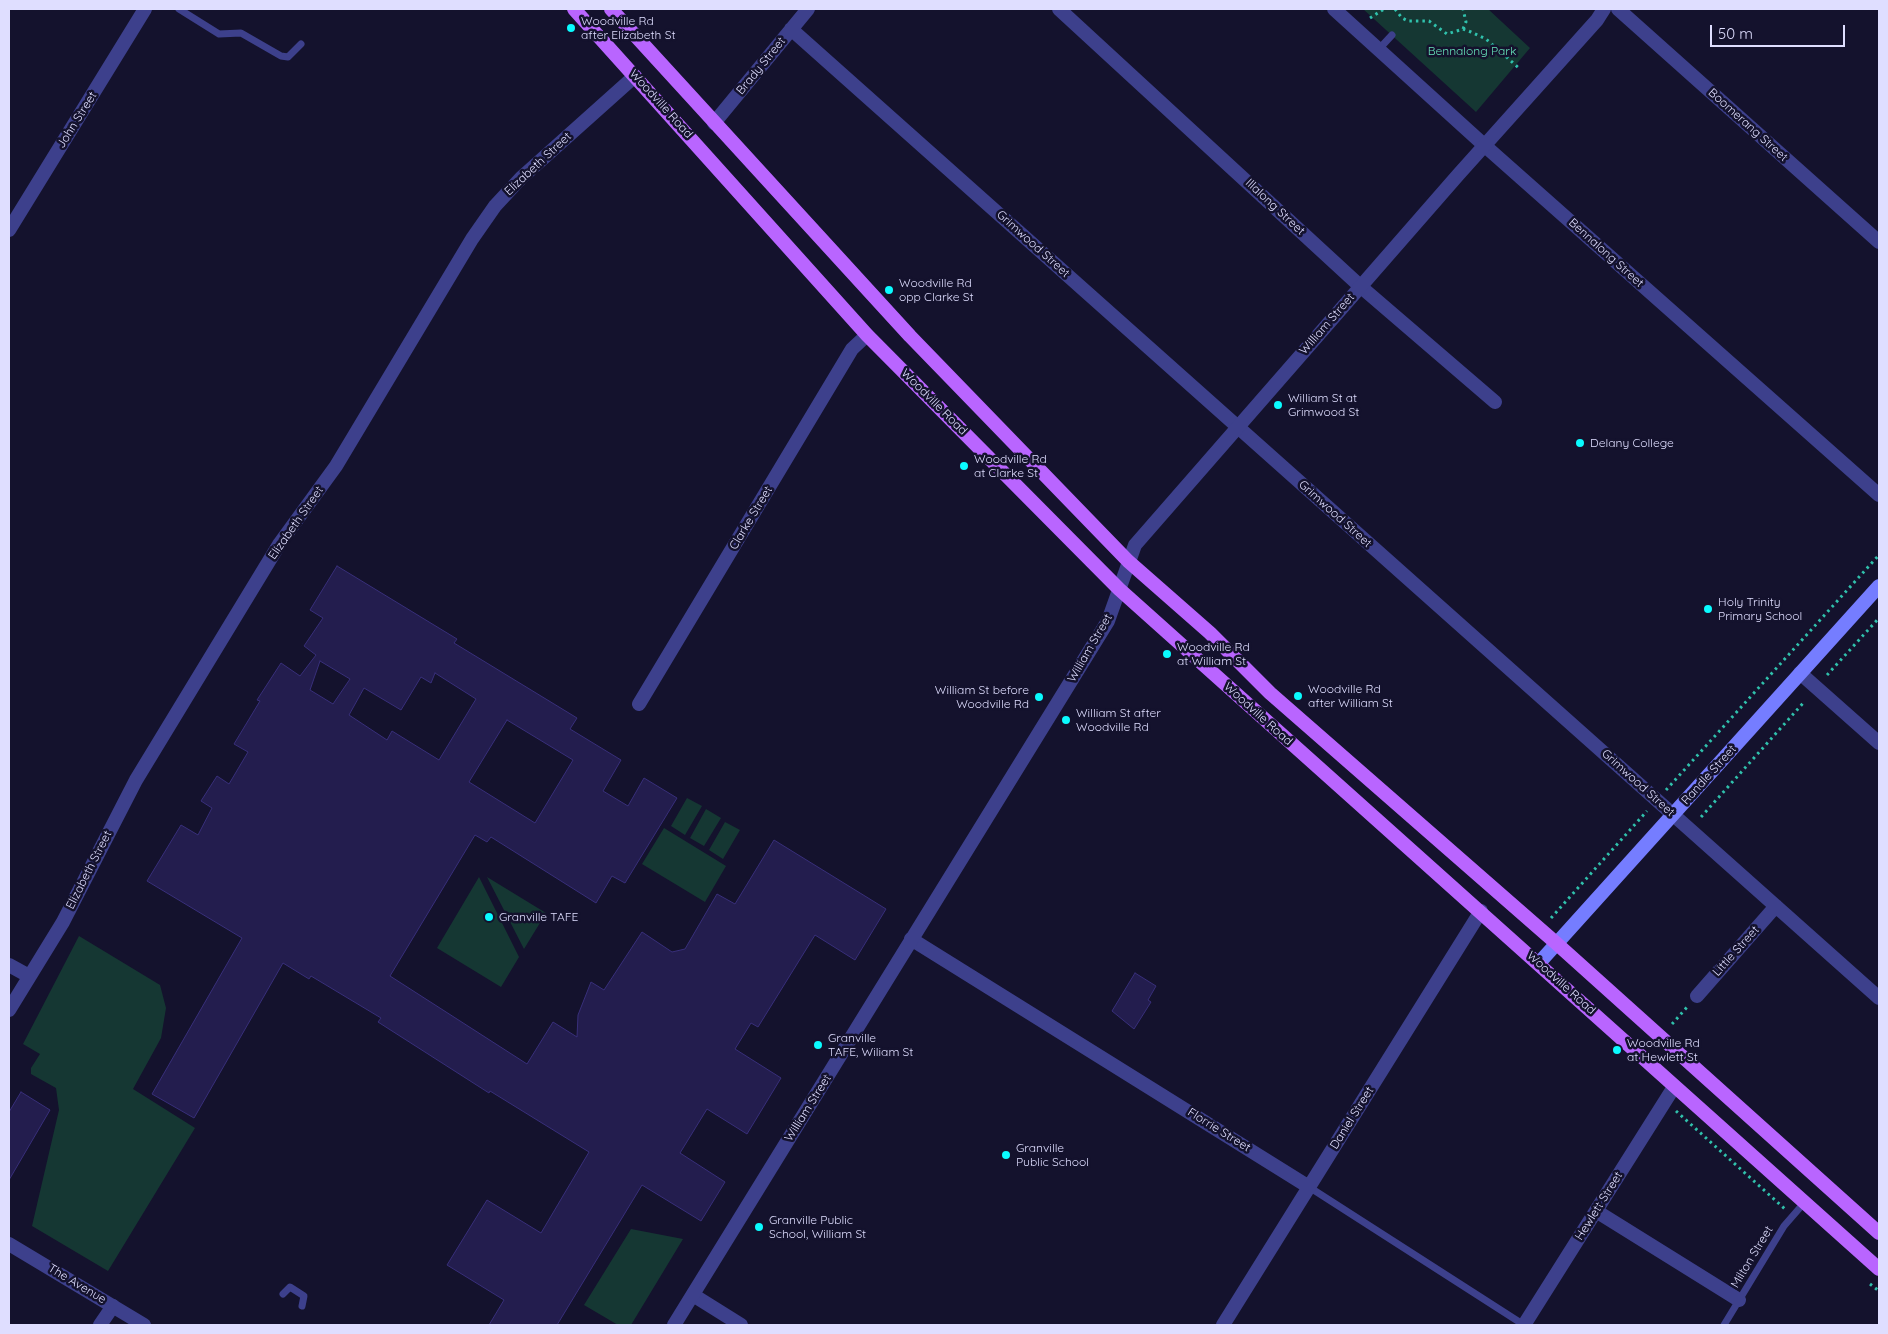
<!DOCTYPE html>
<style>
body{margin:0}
#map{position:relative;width:1888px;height:1334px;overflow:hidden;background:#14122d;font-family:Quicksand,sans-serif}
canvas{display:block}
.frame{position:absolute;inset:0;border:10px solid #dfdeff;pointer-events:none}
.scale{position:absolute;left:1710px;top:25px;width:135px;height:22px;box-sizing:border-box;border:2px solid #dfdeff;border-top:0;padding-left:6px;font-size:15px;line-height:18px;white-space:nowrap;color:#dfdeff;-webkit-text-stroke:4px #14122d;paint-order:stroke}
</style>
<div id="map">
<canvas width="1888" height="1334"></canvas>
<div class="frame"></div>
<div class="scale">50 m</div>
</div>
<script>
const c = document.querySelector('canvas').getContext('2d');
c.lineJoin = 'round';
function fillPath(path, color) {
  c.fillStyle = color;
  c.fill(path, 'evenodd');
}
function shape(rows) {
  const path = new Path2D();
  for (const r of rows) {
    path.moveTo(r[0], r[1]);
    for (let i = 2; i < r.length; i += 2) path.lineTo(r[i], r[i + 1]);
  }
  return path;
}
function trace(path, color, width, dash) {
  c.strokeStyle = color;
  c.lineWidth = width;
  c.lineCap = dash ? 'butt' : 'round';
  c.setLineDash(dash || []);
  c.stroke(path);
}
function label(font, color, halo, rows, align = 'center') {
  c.font = font + ' Quicksand,sans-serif';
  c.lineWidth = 5;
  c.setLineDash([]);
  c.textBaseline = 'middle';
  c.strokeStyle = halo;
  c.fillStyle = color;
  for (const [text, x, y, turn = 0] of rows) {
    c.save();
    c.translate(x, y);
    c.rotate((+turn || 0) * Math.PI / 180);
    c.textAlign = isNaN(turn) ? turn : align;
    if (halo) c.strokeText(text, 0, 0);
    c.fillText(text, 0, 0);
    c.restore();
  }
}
fillPath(shape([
 [1363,9,1488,9,1530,48,1476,112],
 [687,798,702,806,685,835,671,826],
 [706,809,721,818,704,846,690,838],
 [725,822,740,830,723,859,709,850],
 [664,828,726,866,705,902,642,864],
 [479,877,519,957,501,987,437,948],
 [487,877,546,913,524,949],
 [79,936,160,985,166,1008,161,1038,133,1089,195,1128,108,1271,32,1226,59,1110,56,1088,31,1074,31,1068,40,1054,23,1044],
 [631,1229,683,1239,631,1325,618,1325,584,1305]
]), '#153733');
const building = shape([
 [337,566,457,639,454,643,577,718,570,729,621,760,603,791,628,806,644,778,677,798,625,883,612,876,596,903,491,837,487,842,475,835,390,976,527,1064,553,1022,577,1037,578,1015,591,982,604,990,642,932,672,952,685,949,717,894,735,904,774,840,886,909,855,960,815,935,758,1027,751,1023,735,1049,781,1078,747,1134,707,1109,680,1153,725,1182,701,1221,642,1185,557,1325,489,1325,504,1300,447,1265,487,1200,541,1233,589,1152,490,1091,489,1093,378,1022,381,1018,311,976,309,979,283,963,194,1118,152,1094,242,938,147,881,181,825,198,835,212,808,201,801,217,776,229,784,248,752,234,744,260,701,257,700,281,663,300,676,316,655,304,646,323,618,310,610,337,566],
 [320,661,350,679,333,704,310,690,320,661],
 [435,673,476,699,439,760,392,731,387,740,349,715,364,688,401,710,421,677,431,683,435,673],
 [507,720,573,760,535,823,469,782,507,720],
 [1135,973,1156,986,1148,1000,1151,1002,1134,1029,1112,1011,1135,973],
 [21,1092,50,1110,9,1180,9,1112,21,1092]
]);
fillPath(building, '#231d4e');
trace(building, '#382f7a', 1);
trace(shape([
 [1395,9,1402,18,1408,21,1429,21,1447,34,1463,29,1471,32,1486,39,1520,69],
 [1370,18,1384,9],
 [1463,29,1466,22,1463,9],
 [1827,675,1879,618],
 [1666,790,1879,555],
 [1701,817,1805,701],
 [1551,918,1647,811],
 [1672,1024,1688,1006],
 [1676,1111,1785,1209],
 [1870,1284,1879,1291]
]), '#30c1ac', 3, [2.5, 4]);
trace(shape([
 [179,9,219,34,241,33,281,56,288,57,301,44],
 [1379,49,1392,35],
 [1309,1187,1524,1325],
 [283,1294,290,1287,304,1296,302,1306],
 [1724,1325,1784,1226,1804,1203]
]), '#3d408c', 7);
trace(shape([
 [1059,9,1360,286,1495,402],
 [1334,9,1484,145,1879,495],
 [1618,9,1879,242],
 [791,29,1879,998],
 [714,123,808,9],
 [9,230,145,9],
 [1800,673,1879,743],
 [639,704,852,349,867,335],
 [911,939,1309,1187],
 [9,965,29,976],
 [1697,996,1776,906],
 [9,1010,63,922,136,780,280,543,336,466,472,239,495,206,521,178,635,76],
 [1596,1211,1739,1300],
 [693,1295,741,1325],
 [100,1325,113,1306],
 [1223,1325,1481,911],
 [1524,1325,1674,1087]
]), '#3d408c', 14);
trace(shape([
 [9,1244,144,1325],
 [674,1325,1108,621,1135,545,1458,175,1597,20,1604,9]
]), '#3d408c', 14);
trace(shape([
 [1539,963,1879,586]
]), '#757dff', 14);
trace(shape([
 [574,9,867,335,1119,589,1879,1269],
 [611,9,910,336,1128,561,1210,633,1270,693,1556,943,1879,1233]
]), '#b965ff', 14);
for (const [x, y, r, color] of [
 [571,28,5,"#0afbff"],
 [889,290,5,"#0afbff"],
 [1278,405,5,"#0afbff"],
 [1580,443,5,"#0afbff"],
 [964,466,5,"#0afbff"],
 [1708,609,5,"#0afbff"],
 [1167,654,5,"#0afbff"],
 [1298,696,5,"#0afbff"],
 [1039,697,5,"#0afbff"],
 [1066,720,5,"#0afbff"],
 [489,917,5,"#0afbff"],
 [818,1045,5,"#0afbff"],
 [1617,1050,5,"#0afbff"],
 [1006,1155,5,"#0afbff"],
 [759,1227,5,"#0afbff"]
]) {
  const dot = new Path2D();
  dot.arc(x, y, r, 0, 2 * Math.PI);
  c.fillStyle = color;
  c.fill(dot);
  trace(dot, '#14122d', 2);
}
label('12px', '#dfdeff', '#14122d', [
 ["Woodville Rd",581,21],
 ["after Elizabeth St",581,35],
 ["Woodville Rd",899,283],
 ["opp Clarke St",899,297],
 ["William St at",1288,398],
 ["Grimwood St",1288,412],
 ["Delany College",1590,443],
 ["Woodville Rd",974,459],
 ["at Clarke St",974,473],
 ["Holy Trinity",1718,602],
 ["Primary School",1718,616],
 ["Woodville Rd",1177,647],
 ["at William St",1177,661],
 ["Woodville Rd",1308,689],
 ["after William St",1308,703],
 ["William St before",1029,690,"right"],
 ["Woodville Rd",1029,704,"right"],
 ["William St after",1076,713],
 ["Woodville Rd",1076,727],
 ["Granville TAFE",499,917],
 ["Granville",828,1038],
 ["TAFE, Wiliam St",828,1052],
 ["Woodville Rd",1627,1043],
 ["at Hewlett St",1627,1057],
 ["Granville",1016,1148],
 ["Public School",1016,1162],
 ["Granville Public",769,1220],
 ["School, William St",769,1234]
], 'left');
label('12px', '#67e2b9', '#14122d', [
 ["Bennalong Park",1472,51]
]);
label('12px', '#dfdeff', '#14122d', [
 ["Brady Street",761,66,-51],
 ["Woodville Road",661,104,48],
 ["John Street",77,120,-58],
 ["Boomerang Street",1748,125,42],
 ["Elizabeth Street",538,164,-43],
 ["Illalong Street",1275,207,43],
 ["Grimwood Street",1033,244,42],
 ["Bennalong Street",1606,253,42],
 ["William Street",1327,324,-49],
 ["Woodville Road",934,402,45],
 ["Grimwood Street",1335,514,42],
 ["Clarke Street",751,518,-59],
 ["Elizabeth Street",296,523,-55],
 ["William Street",1090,648,-60],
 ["Woodville Road",1258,714,42],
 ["Randle Street",1709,775,-48],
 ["Grimwood Street",1638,783,42],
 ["Elizabeth Street",89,870,-63],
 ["Little Street",1736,951,-48],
 ["Woodville Road",1561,983,42],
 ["William Street",808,1108,-58],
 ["Daniel Street",1352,1118,-58],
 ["Florrie Street",1219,1130,32],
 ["Hewlett Street",1599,1206,-58],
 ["Milton Street",1752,1257,-59],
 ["The Avenue",77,1284,31]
]);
</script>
